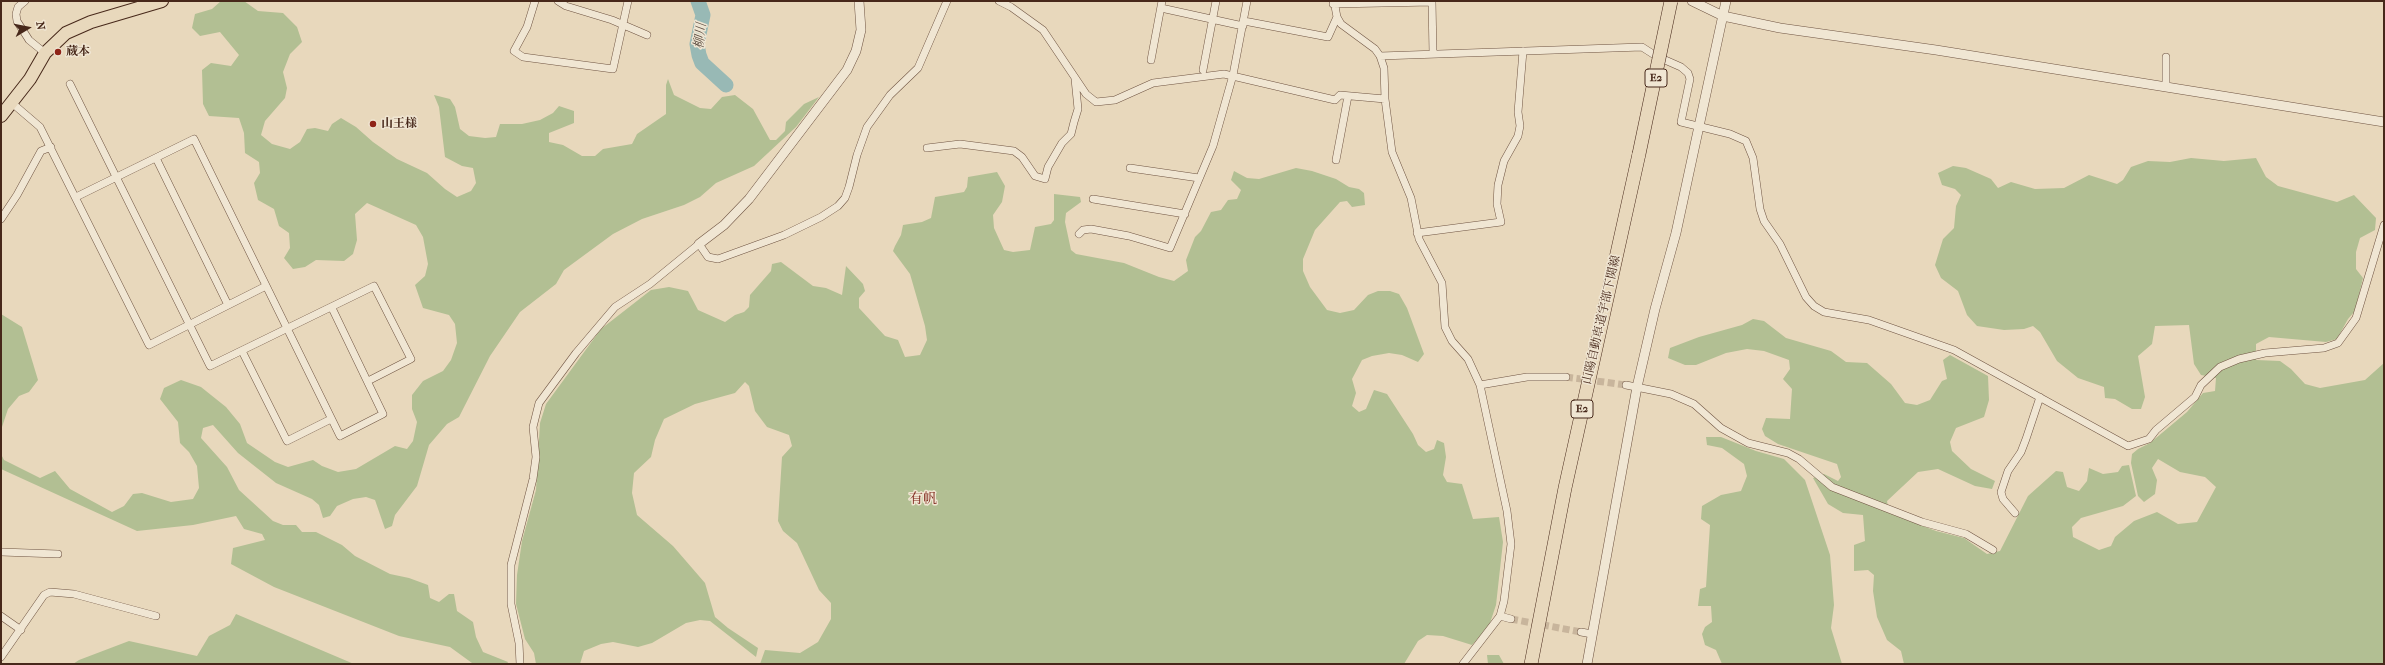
<!DOCTYPE html>
<meta charset="utf-8">
<style>
body{margin:0}
#map{position:relative;width:2385px;height:665px;overflow:hidden;background:#e8d8bc;font-family:"IM FELL French Canon",serif}
canvas{display:block}
.frame{position:absolute;inset:0;border:2px solid #47281a;pointer-events:none}
.north{position:absolute;left:8px;top:8px;width:40px;height:40px;-webkit-text-stroke:3px #f0e6d3;paint-order:stroke;rotate:80deg;font-size:11px;font-weight:700;line-height:16px;text-align:center;color:#47281a}
.north::after{content:'';display:block;margin:auto;width:14px;height:18px;background:#47281a;clip-path:polygon(50% 0,100% 100%,50% 72%,0 100%)}
</style>
<div id="map">
<canvas width="2385" height="665"></canvas>
<div class="frame"></div>
<div class="north">N</div>
</div>
<script>
const c = document.querySelector('canvas').getContext('2d');
c.lineJoin = 'round';
function fillPath(path, color) {
  c.fillStyle = color;
  c.fill(path, 'evenodd');
}
function shape(rows) {
  const path = new Path2D();
  for (const r of rows) {
    path.moveTo(r[0], r[1]);
    for (let i = 2; i < r.length; i += 2) path.lineTo(r[i], r[i + 1]);
  }
  return path;
}
function trace(path, color, width, dash) {
  c.strokeStyle = color;
  c.lineWidth = width;
  c.lineCap = dash ? 'butt' : 'round';
  c.setLineDash(dash || []);
  c.stroke(path);
}
function label(font, color, halo, rows, align = 'center') {
  c.font = font + ' "IM FELL French Canon","Noto Serif JP",serif';
  c.lineWidth = 3;
  c.setLineDash([]);
  c.textBaseline = 'middle';
  c.strokeStyle = halo;
  c.fillStyle = color;
  for (const [text, x, y, turn = 0] of rows) {
    c.save();
    c.translate(x, y);
    c.rotate((+turn || 0) * Math.PI / 180);
    c.textAlign = isNaN(turn) ? turn : align;
    if (halo) c.strokeText(text, 0, 0);
    c.fillText(text, 0, 0);
    c.restore();
  }
}
fillPath(shape([
 [221,1,244,1,258,11,283,13,297,27,302,42,290,54,283,72,287,88,285,98,265,121,261,135,272,144,290,149,300,142,307,129,315,128,328,131,332,124,341,118,356,127,373,142,397,159,427,173,445,189,457,197,471,191,476,183,473,168,462,166,445,157,439,107,434,95,450,99,455,107,460,129,469,136,485,138,496,137,500,124,522,124,540,120,553,113,559,106,574,111,574,123,549,133,549,142,563,145,582,156,595,156,603,149,632,144,637,134,666,114,666,85,668,79,674,95,700,108,711,109,722,97,735,95,753,109,770,140,776,140,785,131,786,122,804,104,819,97,796,127,754,166,716,183,700,197,684,205,642,219,613,234,564,270,556,284,520,312,490,356,459,417,447,424,429,445,417,486,395,515,392,526,385,529,375,500,366,497,353,499,337,506,330,516,323,518,319,505,312,499,276,483,238,453,213,425,203,428,201,438,227,467,239,490,273,521,283,525,296,525,302,532,316,532,342,545,355,556,390,574,409,578,428,585,430,598,439,602,449,594,454,594,457,611,473,622,476,637,483,652,508,662,507,664,472,663,450,647,399,636,274,587,231,564,233,548,265,540,262,534,244,529,236,516,193,525,137,531,1,469,1,454,4,460,40,478,55,471,70,489,112,512,124,506,133,494,142,493,171,502,193,499,199,488,197,466,189,452,180,443,178,422,160,399,164,388,181,380,201,387,226,407,240,424,247,443,275,462,288,467,313,460,322,466,338,472,356,469,395,446,407,449,413,441,417,422,412,409,412,395,423,381,443,371,451,360,457,343,455,324,449,315,423,308,415,285,425,276,428,264,423,237,416,225,367,203,355,214,357,240,353,254,344,261,316,260,305,267,293,269,284,258,290,248,289,233,279,226,274,209,258,200,254,183,260,173,259,162,245,153,244,133,239,118,209,116,203,104,202,70,211,63,231,66,239,55,220,32,200,36,192,28,195,14,212,9],
 [2191,158,2224,161,2256,158,2266,177,2278,186,2337,202,2354,195,2376,218,2375,230,2360,238,2356,252,2356,269,2363,278,2355,311,2348,319,2337,339,2326,342,2269,337,2256,344,2256,360,2280,361,2291,369,2305,384,2320,388,2365,380,2384,363,2384,664,1904,664,1901,651,1887,640,1877,617,1873,591,1874,575,1868,570,1854,571,1854,545,1865,541,1863,515,1843,513,1828,504,1813,478,1824,474,1838,481,1841,477,1837,464,1778,444,1765,436,1762,429,1766,418,1790,419,1792,389,1783,379,1790,369,1789,360,1764,351,1747,349,1726,353,1696,365,1685,365,1668,358,1670,348,1699,337,1742,325,1753,319,1764,321,1786,338,1831,351,1846,362,1867,363,1891,384,1905,403,1917,405,1930,400,1942,381,1947,379,1943,360,1950,355,1988,376,1989,400,1984,417,1956,428,1950,442,1952,451,1971,469,1995,481,1992,489,1975,486,1938,469,1918,472,1887,501,1889,513,1936,531,1964,538,1987,554,2000,551,2028,496,2056,471,2063,472,2067,487,2079,491,2087,481,2089,468,2103,474,2118,472,2122,466,2129,465,2136,496,2123,506,2081,518,2072,527,2073,537,2099,550,2111,546,2115,537,2134,521,2157,512,2178,524,2197,522,2216,487,2205,477,2180,472,2158,459,2152,468,2157,480,2155,494,2144,502,2138,496,2131,463,2132,454,2138,449,2150,443,2187,412,2203,393,2215,391,2216,378,2201,375,2194,364,2189,325,2155,326,2152,344,2138,356,2145,397,2141,409,2132,409,2115,399,2105,398,2104,387,2078,378,2057,361,2040,332,2033,326,2024,329,2004,330,1977,326,1967,315,1958,291,1941,278,1935,265,1943,239,1954,228,1956,206,1961,195,1955,189,1942,185,1938,173,1953,166,1966,168,1991,179,1998,188,2011,182,2035,189,2064,188,2089,175,2117,184,2123,180,2131,167,2148,161,2170,162],
 [1296,168,1312,171,1336,179,1349,187,1359,189,1364,193,1365,205,1352,207,1347,201,1340,202,1315,230,1303,259,1303,271,1310,287,1327,310,1340,313,1354,310,1368,295,1378,291,1390,291,1399,294,1407,308,1424,354,1418,362,1402,355,1389,353,1372,356,1362,360,1352,379,1356,393,1352,406,1359,412,1366,409,1374,390,1387,394,1413,434,1418,445,1426,452,1434,449,1437,440,1444,443,1446,457,1443,475,1447,482,1462,484,1473,519,1499,517,1503,542,1496,605,1489,626,1472,645,1443,636,1427,635,1418,641,1404,664,760,664,765,650,800,653,818,642,831,619,831,603,819,590,797,543,783,531,778,521,782,457,792,446,789,435,767,427,755,411,749,386,745,382,735,393,695,404,664,419,655,440,651,457,634,473,632,493,637,515,673,546,705,583,715,617,728,628,758,648,756,657,710,621,700,620,686,623,652,643,638,647,613,642,601,644,584,651,580,664,536,664,534,653,525,639,516,604,517,575,522,541,536,490,540,423,546,404,601,329,651,290,669,287,688,291,698,310,725,322,735,315,744,312,749,307,750,295,771,271,772,264,781,262,813,286,826,288,842,295,846,266,863,284,865,291,859,298,859,308,885,336,898,340,905,357,920,355,927,340,925,326,910,274,893,251,895,246,901,235,903,225,922,222,931,218,935,197,964,192,967,187,968,177,997,172,1005,186,1002,202,993,215,994,228,1004,250,1013,252,1030,250,1035,227,1051,224,1054,220,1054,194,1080,197,1081,202,1066,213,1065,222,1071,250,1076,254,1124,263,1159,277,1174,281,1188,271,1186,260,1195,237,1201,231,1211,212,1221,210,1228,200,1237,199,1241,190,1231,180,1234,171,1247,178,1259,179],
 [1,314,22,327,38,380,29,392,19,396,8,409,1,430],
 [1706,437,1721,437,1756,451,1784,459,1805,480,1830,555,1834,605,1831,628,1842,664,1722,664,1716,650,1705,645,1702,634,1705,627,1712,622,1711,606,1698,606,1700,589,1706,587,1710,525,1701,519,1702,506,1721,495,1741,491,1747,476,1744,464,1722,448,1707,445],
 [236,614,354,664,73,664,79,660,129,641,197,656,209,636,230,625],
 [1487,655,1499,655,1504,664,1488,664]
]), '#b2bf93');
trace(shape([
 [698,1,703,15,697,44,699,55,702,63,726,85]
]), '#98b9b5', 15);
trace(shape([
 [1566,377,1626,385],
 [1511,619,1581,632]
]), '#c8b59c', 7, [7, 3.5]);
const minor = shape([
 [25,1,18,7,16,14,17,21,29,40,45,53],
 [535,1,527,27,514,51,523,57,613,69,628,1],
 [558,1,566,6,612,20,647,35],
 [999,1,1011,7,1043,30,1086,94,1096,102,1115,100,1153,83,1224,74,1335,100,1340,95,1385,99],
 [1334,1,1337,17,1341,24,1375,49,1380,56,1384,68,1385,99,1392,152,1411,198,1419,239,1442,283,1445,327,1452,341,1468,359,1480,385,1507,511,1511,544,1504,601,1500,616,1463,664],
 [1432,1,1433,54],
 [1333,4,1432,2],
 [1161,8,1243,26],
 [1244,21,1328,37,1337,17],
 [1380,56,1642,47,1656,56,1681,67,1688,73,1690,79,1681,122,1730,134,1746,141,1753,158,1760,209,1764,221,1780,244,1806,297,1814,306,1824,312,1869,320,1954,350,2128,446,2149,439,2156,430,2195,397,2201,385,2220,367,2239,359,2265,353,2324,348,2338,343,2356,318,2384,225],
 [2166,57,2166,87],
 [1151,60,1162,1],
 [1203,70,1216,1],
 [70,84,210,366,374,286,411,359,368,381],
 [12,103,40,127,149,345,266,286],
 [927,148,960,144,1014,151,1022,157,1035,176,1045,179,1048,167,1062,143,1071,134,1074,122,1078,109,1075,79],
 [156,158,228,305],
 [1336,160,1348,96],
 [1130,168,1199,178],
 [76,197,194,139,340,436,383,414,332,308],
 [1093,199,1185,214],
 [1,219,17,195,41,151,51,147],
 [1417,233,1501,222,1497,204,1498,185,1504,161,1518,136,1520,126,1518,112,1523,51],
 [1079,234,1083,230,1091,229,1129,236,1170,248,1213,146,1233,75,1247,1],
 [242,351,287,441,331,419],
 [1480,385,1527,377,1566,377],
 [1626,385,1671,394,1694,404,1721,428,1748,443,1788,453,1799,459,1832,487,1922,522,1966,534,1993,550],
 [2015,513,2003,499,2001,492,2008,471,2021,452,2026,439,2040,397],
 [1,552,58,554],
 [1,616,21,630],
 [1500,616,1511,619],
 [1581,632,1592,634],
 [1,657,44,595,50,592,74,594,156,616],
 [520,664,519,643,511,604,511,565,533,479,536,457,533,427,539,403,576,353,615,307,650,284,699,244,708,257,718,259,784,235,821,217,838,206,845,198,849,187,857,155,867,127,890,95,918,68,947,1]
]);
const tertiary = shape([
 [1692,1,1723,16,1780,28,1936,50,2384,122],
 [699,244,724,225,749,199,847,70,856,51,861,30,859,1],
 [1587,664,1637,387,1655,309,1676,233,1726,1]
]);
const primary = shape([
 [1,116,30,79,45,53,66,33,91,22,162,1]
]);
const motorway = shape([
 [1531,664,1565,488,1639,154]
]);
trace(minor, '#6f5442', 8);
trace(tertiary, '#6f5442', 10);
trace(primary, '#47281a', 14);
trace(motorway, '#47281a', 14);
trace(minor, '#f0e6d3', 7);
trace(tertiary, '#f0e6d3', 9);
trace(primary, '#e8d8bc', 12);
trace(motorway, '#e8d8bc', 13);
const motorwayBridge = shape([
 [1639,154,1671,1]
]);
trace(motorwayBridge, '#47281a', 14, []);
trace(motorwayBridge, '#e8d8bc', 13);
for (const [x, y, r, color] of [
 [58,52,4,"#8f2418"],
 [373,124,4,"#8f2418"]
]) {
  const dot = new Path2D();
  dot.arc(x, y, r, 0, 2 * Math.PI);
  c.fillStyle = color;
  c.fill(dot);
  trace(dot, '#f0e6d3', 1.5);
}
for (const [x, y, w] of [
 [1656,78,22],
 [1582,409,22]
]) {
  const box = new Path2D();
  box.roundRect(x - w / 2, y - 9, w, 18, 3);
  c.fillStyle = '#f0e6d3';
  c.fill(box);
  trace(box, '#47281a', 1);
}
label('bold 11px', '#47281a', null, [
 ["E2",1656,78],
 ["E2",1582,409]
]);
label('bold 12px', '#47281a', '#f0e6d3', [
 ["蔵本",66,52],
 ["山王様",381,124]
], 'left');
label('12px', '#47281a', '#f0e6d3', [
 ["山陽自動車道宇部下関線",1602,320,-77]
]);
label('italic 13px', '#5b4c41', '#f0e6d3', [
 ["柳川",701,36,-84]
]);
label('14px', '#7a1f14', '#f0e6d3', [
 ["有帆",923,500]
]);
</script>
